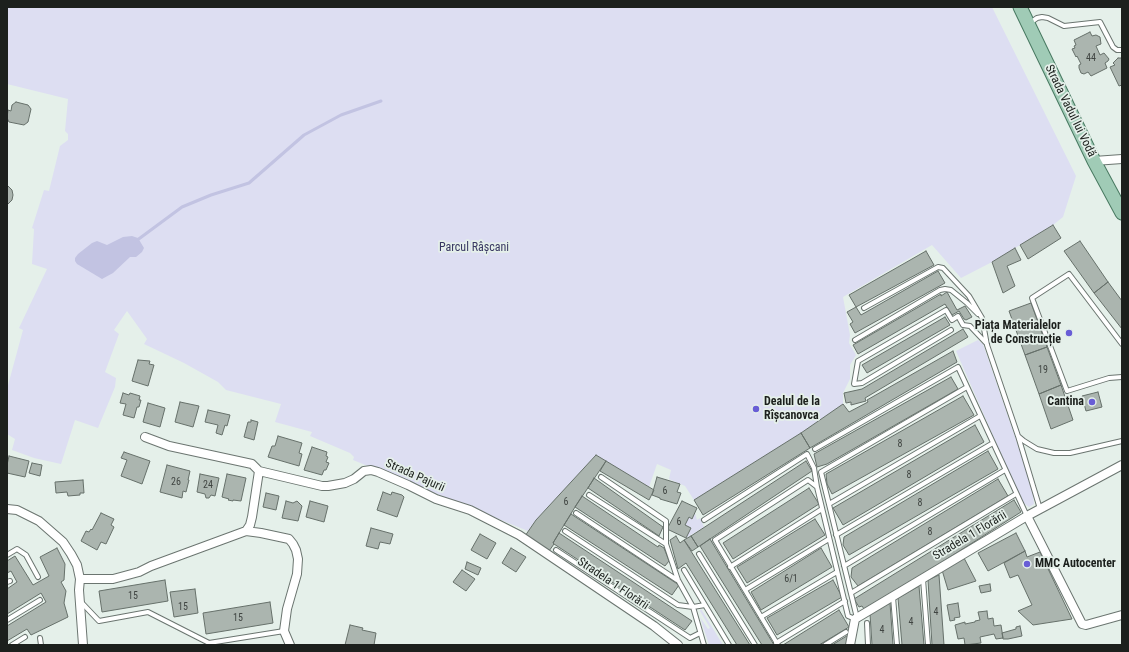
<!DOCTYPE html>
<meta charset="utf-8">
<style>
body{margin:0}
#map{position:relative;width:1129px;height:652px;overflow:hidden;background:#e5f0ea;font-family:"Roboto Condensed",sans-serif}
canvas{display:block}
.frame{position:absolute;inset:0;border:8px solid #1c201d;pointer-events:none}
</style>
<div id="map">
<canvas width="1129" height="652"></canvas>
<div class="frame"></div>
</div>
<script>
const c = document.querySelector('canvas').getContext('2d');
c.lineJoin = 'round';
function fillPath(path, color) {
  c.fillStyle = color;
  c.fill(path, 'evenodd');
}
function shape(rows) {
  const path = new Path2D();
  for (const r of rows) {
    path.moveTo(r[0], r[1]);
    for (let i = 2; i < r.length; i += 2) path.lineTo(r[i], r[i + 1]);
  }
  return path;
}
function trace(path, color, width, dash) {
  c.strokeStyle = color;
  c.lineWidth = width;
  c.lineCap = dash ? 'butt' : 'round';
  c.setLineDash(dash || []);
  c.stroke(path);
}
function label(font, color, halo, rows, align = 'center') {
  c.font = font + ' "Roboto Condensed",sans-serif';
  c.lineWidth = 3.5;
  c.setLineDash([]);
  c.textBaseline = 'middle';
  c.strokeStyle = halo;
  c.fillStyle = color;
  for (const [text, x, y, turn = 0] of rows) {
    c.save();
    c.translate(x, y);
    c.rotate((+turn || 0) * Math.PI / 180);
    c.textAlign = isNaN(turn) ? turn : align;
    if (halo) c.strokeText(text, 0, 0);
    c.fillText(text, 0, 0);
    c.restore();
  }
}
fillPath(shape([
 [7,7,992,7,1076,176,1063,217,1053,225,992,262,961,278,932,245,843,297,850,335,849,343,856,355,850,365,850,379,843,393,843,404,801,433,694,500,685,486,669,479,671,470,657,464,649,487,596,455,536,520,528,531,353,460,354,457,350,453,310,436,312,432,275,422,281,404,226,390,218,382,184,363,144,344,147,339,127,311,114,330,119,334,105,372,116,378,115,387,98,428,75,420,61,464,34,458,12,450,15,439,7,434,7,389,23,330,19,328,47,269,32,264,34,229,32,228,44,190,49,191,60,146,68,140,68,134,65,131,68,99,7,84],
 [978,340,983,344,1032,486,1034,504,1029,507,1022,502,956,351],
 [695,513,697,520,700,518,704,527,686,538,691,528,685,525,689,517,692,519],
 [701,609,723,645,709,645,700,617,708,629,710,628,700,611]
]), '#dddef2');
fillPath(shape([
 [132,236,138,238,144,248,142,252,136,257,130,257,113,273,102,279,77,264,75,261,75,258,78,254,92,243,97,241,107,245,123,237]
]), '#c2c3e2');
trace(shape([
 [136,241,182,207,211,195,249,183,304,135,341,115,381,101]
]), '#c2c3e2', 3);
const building = shape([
 [1090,32,1092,36,1096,35,1100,37,1101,44,1096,46,1100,55,1104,53,1109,59,1108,61,1105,63,1107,68,1091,76,1088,72,1084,74,1081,73,1079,68,1079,65,1081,64,1077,56,1076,57,1072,49,1075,48,1074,46,1076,45,1074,40,1090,32],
 [1118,58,1122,58,1122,85,1119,86,1110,67,1115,65,1113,63,1118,58],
 [16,102,28,105,31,109,28,122,24,125,9,122,7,118,8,110,11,111,12,105,16,102],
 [7,185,12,190,13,195,12,200,7,205,7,185],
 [1053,225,1061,238,1028,259,1020,245,1053,225],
 [1080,241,1108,282,1094,293,1064,251,1080,241],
 [1015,248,1021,260,1007,266,1015,286,1003,293,992,262,1015,248],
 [926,251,934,265,856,307,849,295,926,251],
 [938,271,945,283,855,333,850,324,853,322,847,312,856,307,861,315,938,271],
 [1108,282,1122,301,1122,329,1094,293,1108,282],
 [947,292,957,310,965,306,972,317,966,320,964,319,959,311,952,315,945,304,858,354,853,345,941,294,941,296,947,292],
 [1031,303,1047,347,1025,355,1009,311,1031,303],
 [945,317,950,325,867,373,862,365,945,317],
 [963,329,968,337,865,398,866,401,851,405,851,402,846,403,844,393,862,389,963,329],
 [1047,347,1061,385,1039,394,1025,355,1047,347],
 [953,351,957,362,810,448,801,433,843,404,849,412,868,402,867,400,953,351],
 [138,360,150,361,149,364,154,365,148,386,132,381,138,360],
 [951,377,958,389,827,464,817,467,814,454,951,377],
 [1061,385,1073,420,1051,429,1039,394,1061,385],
 [1098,392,1102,407,1086,411,1082,396,1098,392],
 [123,393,129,395,130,393,140,396,139,400,141,400,139,407,137,407,134,418,123,415,126,404,120,403,123,393],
 [963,396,974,415,832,494,827,484,826,474,963,396],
 [180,402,199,406,193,427,175,422,180,402],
 [148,403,165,408,160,427,143,422,148,403],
 [208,410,230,415,227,426,225,425,222,435,216,433,218,425,205,422,208,410],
 [251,420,258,422,254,440,244,437,248,422,251,422,251,420],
 [975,425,984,442,843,525,833,508,975,425],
 [801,433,810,448,703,515,694,500,801,433],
 [278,436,302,443,299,453,302,454,299,466,268,457,272,446,275,446,278,436],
 [312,447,327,452,326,456,328,457,326,462,329,463,326,470,324,470,322,475,304,470,312,447],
 [988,451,998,469,849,555,843,545,844,537,988,451],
 [124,452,150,461,142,484,121,476,127,460,121,458,124,452],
 [596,455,606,461,575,507,553,543,554,544,549,551,525,536,536,520,596,455],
 [9,456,29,461,25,477,7,473,7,465,9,456],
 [606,461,654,490,649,500,600,471,606,461],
 [806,461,812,471,698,547,691,536,806,461],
 [32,463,42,465,40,476,29,473,32,463],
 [167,465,190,471,188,480,189,480,186,492,183,491,182,498,160,492,167,465],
 [200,474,219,478,215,496,211,495,209,498,206,498,205,494,197,492,200,474],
 [227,474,246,478,241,501,233,500,233,501,228,500,229,499,222,497,227,474],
 [657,477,680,484,677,492,681,493,677,504,660,499,660,498,652,495,657,477],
 [594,478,663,527,659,536,588,488,594,478],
 [998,479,1008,496,858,586,851,577,852,568,998,479],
 [83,480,84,493,80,493,80,495,68,496,67,492,56,493,55,482,83,480],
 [809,488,819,504,733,559,723,543,809,488],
 [383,492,391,495,392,492,402,495,404,497,397,517,377,510,383,492],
 [266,493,279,496,276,510,263,507,266,493],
 [582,496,658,547,659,545,664,548,669,561,665,566,575,507,582,496],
 [1014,500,1021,512,939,564,864,609,862,606,859,607,854,599,1014,500],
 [286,501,293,503,297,501,302,506,298,521,282,518,286,501],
 [310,501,328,506,324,522,306,517,310,501],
 [682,501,697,508,692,519,689,517,685,525,691,528,686,538,667,529,682,501],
 [101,513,114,519,111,525,114,527,106,544,101,542,97,550,81,541,86,531,89,532,91,529,92,530,101,513],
 [571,514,679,585,672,595,564,525,571,514],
 [815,519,825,535,747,583,737,567,815,519],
 [371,528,393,534,390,544,380,542,378,549,366,546,371,528],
 [559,533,692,621,685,630,554,544,553,543,559,533],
 [1016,533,1025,551,988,571,978,553,1016,533],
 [480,534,496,543,487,559,471,550,480,534],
 [676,536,680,543,684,540,750,645,737,645,686,563,678,569,670,540,676,536],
 [691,536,698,547,692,551,684,540,691,536],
 [710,539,774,645,762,645,700,546,710,539],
 [57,548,65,564,64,580,61,582,66,591,64,603,68,617,31,635,27,629,7,641,7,626,46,602,41,593,7,614,7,589,17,582,11,571,7,573,7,561,15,556,33,585,49,576,40,557,57,548],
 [511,548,526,557,516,572,502,563,511,548],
 [821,548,832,567,761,610,751,592,821,548],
 [1025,551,1027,557,1040,552,1072,619,1033,625,1018,611,1032,605,1018,575,1010,578,1004,563,1025,551],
 [964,558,976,581,948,590,942,570,964,558],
 [467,562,481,568,478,575,465,569,467,562],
 [462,570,475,579,466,591,453,582,462,570],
 [939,575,944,645,932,645,928,580,939,575],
 [165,580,168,601,102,612,99,591,165,580],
 [833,580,842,597,777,635,767,618,833,580],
 [990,584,991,591,981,593,979,586,990,584],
 [919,586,924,645,902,645,898,598,919,586],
 [195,589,198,613,174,617,170,592,195,589],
 [270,602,273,623,206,634,203,613,270,602],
 [890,603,893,645,872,645,870,614,890,603],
 [958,603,960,617,954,618,955,620,950,621,947,605,958,603],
 [839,610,849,627,819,645,783,645,839,610],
 [987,611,988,619,993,618,994,626,1001,625,1003,638,996,639,994,634,980,637,981,643,965,645,964,638,958,639,955,625,965,622,965,624,975,622,975,621,980,620,978,612,987,611],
 [350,625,363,628,362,630,376,633,374,645,345,645,350,625],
 [1020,626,1022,636,1008,639,1003,639,1002,633,1016,629,1016,627,1020,626],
 [850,634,848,645,832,645,850,634]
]);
fillPath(building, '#abb5af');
trace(building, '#66706a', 1);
const service = shape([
 [1030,23,1037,18,1042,17,1048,18,1064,26,1100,22,1113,47,1117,50,1122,50],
 [864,308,938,267,943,268,969,296,982,318,987,345,1018,436,1040,509],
 [951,330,862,383,854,384,858,361,946,310,952,320,958,316,963,325,970,326,987,344],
 [855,340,940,290,945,289,951,290,967,303,978,314],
 [1122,344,1069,274,1032,298,1067,391,1109,378,1122,377],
 [1018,436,1024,441,1037,449,1054,453,1070,453,1122,441],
 [815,449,958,367,1027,516],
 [601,477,666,521,666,544,678,580,693,607,704,645],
 [817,487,848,616,855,619],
 [589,495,666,544],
 [829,504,980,416],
 [576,513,677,580],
 [704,520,807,454,814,468,817,487,808,480,715,540,778,645],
 [565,531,678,605,693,607,705,605,729,645],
 [836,535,993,443],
 [556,550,690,638,700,633],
 [699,554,755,645],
 [7,555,17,549,26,555,38,577],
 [844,566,1005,470],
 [730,567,822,509],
 [684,570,705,605],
 [923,579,928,645],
 [7,582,10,581],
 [745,590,829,539],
 [851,593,1016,494],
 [893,597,897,645],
 [81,602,99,621,148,612,209,643,284,631],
 [761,617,837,572],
 [857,618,821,472,967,387],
 [7,620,40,600],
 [867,623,868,645],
 [40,638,41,645],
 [776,643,845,601],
 [12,645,25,637],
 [825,645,846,632]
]);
const minor = shape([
 [1094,161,1122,159],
 [145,437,169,446,252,464,259,471,322,486,328,486,345,483,354,479,364,471,371,470,378,472,408,485,436,499,470,510,519,535,654,626,678,645],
 [7,509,17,510,39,521,63,542,71,554,77,565,80,579,79,590,83,645],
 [1027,516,1082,624,1086,625,1122,615],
 [246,531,250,525,252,517,259,471],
 [80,579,113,579,139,572,151,566,246,531,261,533,289,539,293,544,296,550,298,559,297,574,287,609,284,631,290,645],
 [850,645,855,619,1027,516,1122,465]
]);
const primary = shape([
 [1020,7,1094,161,1122,213]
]);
trace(service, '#6b7570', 6);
trace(minor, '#6b7570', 10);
trace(primary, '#487961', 15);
trace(service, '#fff', 4);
trace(minor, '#fff', 8);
trace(primary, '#a0cbb6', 13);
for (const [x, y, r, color] of [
 [1069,333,4,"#685dd6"],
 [1092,402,4,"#685dd6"],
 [756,409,4,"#685dd6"],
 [1027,564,4,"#685dd6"]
]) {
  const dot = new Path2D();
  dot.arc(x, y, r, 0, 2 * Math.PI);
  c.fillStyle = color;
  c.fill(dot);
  trace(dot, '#e5f0ea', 1.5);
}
label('10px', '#404542', null, [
 ["44",1091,58],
 ["19",1043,370],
 ["8",900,444],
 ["8",909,475],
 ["26",176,482],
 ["24",208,485],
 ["6",665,491],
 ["6",566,502],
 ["8",920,503],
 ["6",679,522],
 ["8",930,532],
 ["6/1",791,579],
 ["15",133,596],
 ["15",183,607],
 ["4",936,612],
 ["15",238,618],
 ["4",911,622],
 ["4",882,630]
]);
label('12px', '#1c201d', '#e5f0ea', [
 ["Strada Vadul lui Vodă",1070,111,64],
 ["Strada Pajurii",415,476,24],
 ["Stradela 1 Florării",970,536,-31],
 ["Stradela 1 Florării",613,584,34]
]);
label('12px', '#383762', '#e5f0ea', [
 ["Parcul Râșcani",474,248]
]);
label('bold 12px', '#1c201d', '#e5f0ea', [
 ["Piața Materialelor",1061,326],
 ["de Construcție",1061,340],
 ["Dealul de la",764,402,"left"],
 ["Rîșcanovca",764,416,"left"],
 ["Cantina",1084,402],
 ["MMC Autocenter",1035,564,"left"]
], 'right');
</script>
